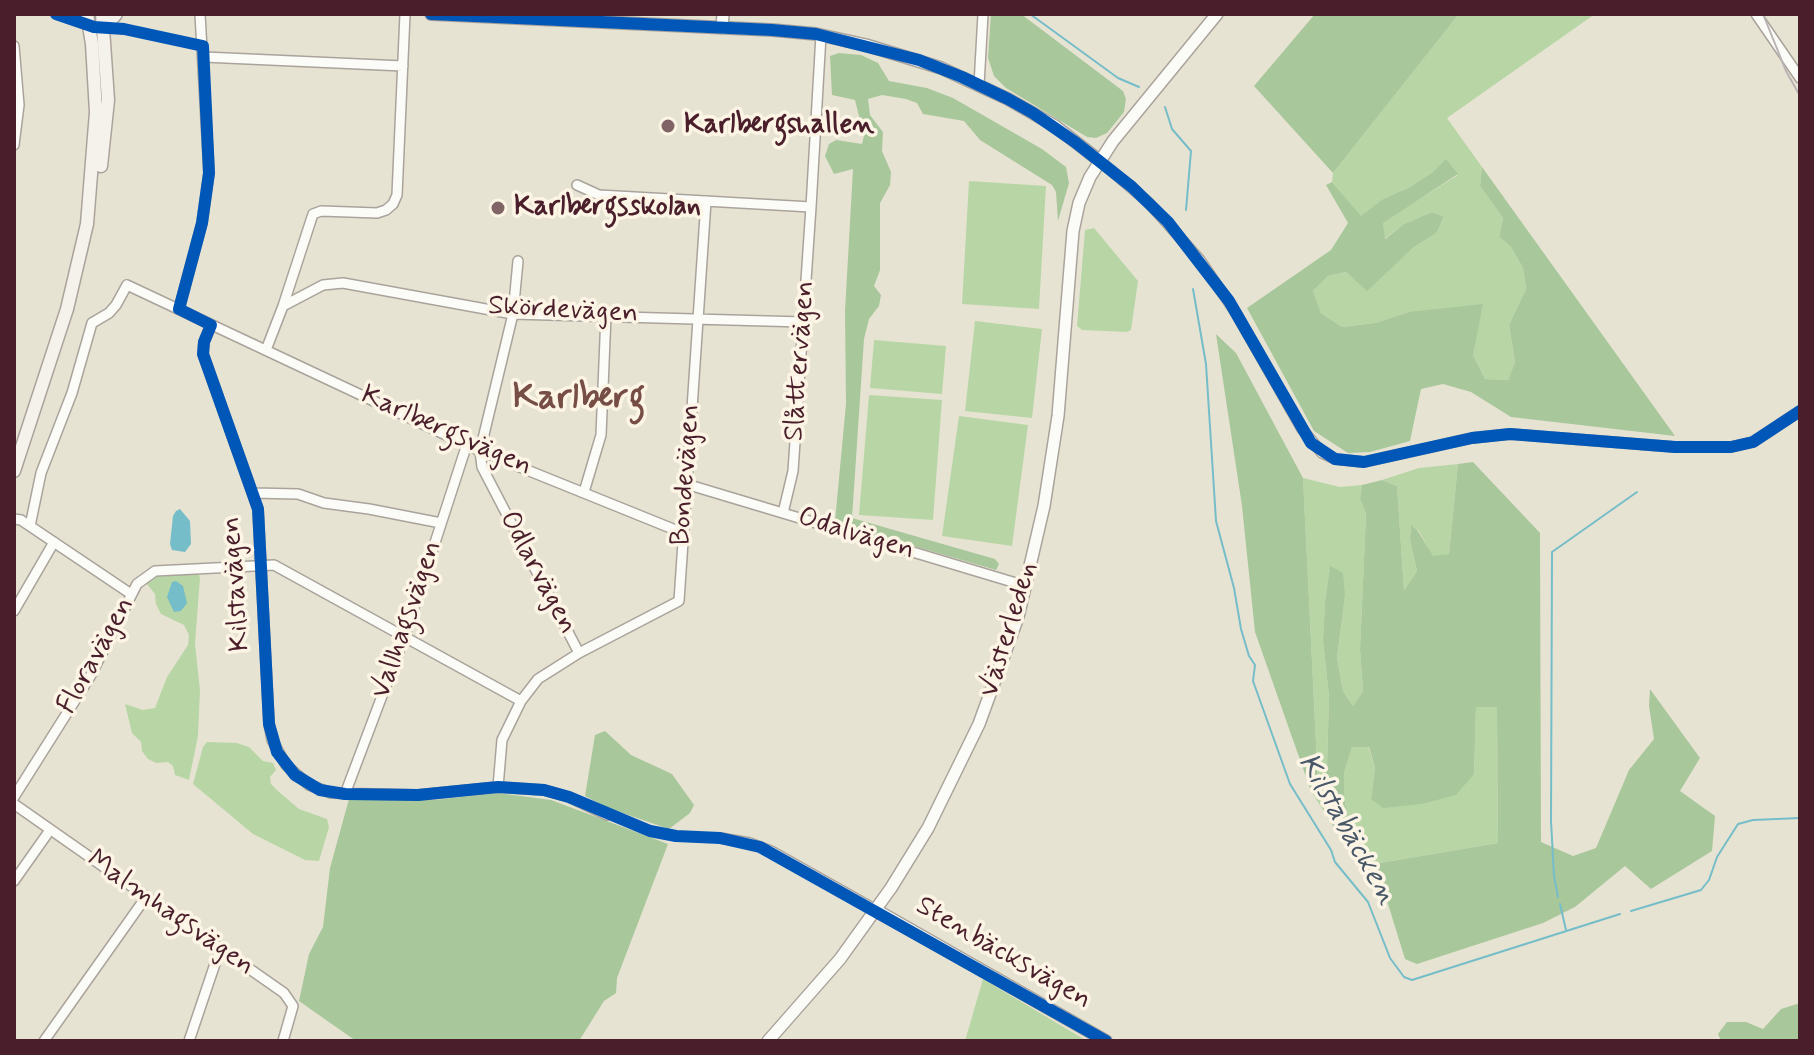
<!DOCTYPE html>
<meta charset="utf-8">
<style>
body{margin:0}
#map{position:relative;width:1814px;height:1055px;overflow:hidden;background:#e7e3d3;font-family:Mynerve,sans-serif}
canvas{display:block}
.frame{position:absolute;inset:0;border:16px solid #4a1f2b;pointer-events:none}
</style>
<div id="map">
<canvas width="1814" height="1055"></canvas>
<div class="frame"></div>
</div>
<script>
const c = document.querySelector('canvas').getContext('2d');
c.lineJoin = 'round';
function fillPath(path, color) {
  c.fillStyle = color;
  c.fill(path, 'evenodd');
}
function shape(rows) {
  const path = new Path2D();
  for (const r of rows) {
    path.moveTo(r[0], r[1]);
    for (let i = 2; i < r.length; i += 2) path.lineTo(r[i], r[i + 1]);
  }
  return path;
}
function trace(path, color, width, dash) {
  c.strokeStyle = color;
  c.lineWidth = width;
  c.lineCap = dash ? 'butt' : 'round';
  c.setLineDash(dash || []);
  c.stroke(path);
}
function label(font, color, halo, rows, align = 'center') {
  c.font = font + ' Mynerve,sans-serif';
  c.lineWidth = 7;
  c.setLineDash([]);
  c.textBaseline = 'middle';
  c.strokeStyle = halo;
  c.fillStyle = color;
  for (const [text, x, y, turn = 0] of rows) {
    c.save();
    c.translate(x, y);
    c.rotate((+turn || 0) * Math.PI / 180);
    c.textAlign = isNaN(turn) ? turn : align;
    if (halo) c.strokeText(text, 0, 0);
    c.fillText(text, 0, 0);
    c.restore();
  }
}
fillPath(shape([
 [1459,14,1595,14,1447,118,1482,167,1480,186,1503,218,1499,237,1511,247,1523,268,1526,289,1509,325,1515,362,1508,380,1485,379,1473,355,1475,335,1409,312,1375,323,1342,327,1321,313,1313,291,1328,276,1346,272,1367,290,1414,247,1435,233,1444,218,1432,212,1404,224,1384,239,1383,222,1458,175,1433,172,1410,187,1383,199,1361,217,1332,182,1333,173],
 [969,181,1046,186,1039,309,962,304],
 [1094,228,1138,281,1131,330,1127,332,1082,330,1077,326,1085,230],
 [975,321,1042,329,1032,418,965,411],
 [874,340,946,346,942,394,870,388],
 [869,395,942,400,933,520,859,515],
 [959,416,1028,425,1012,546,942,536],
 [1458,464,1449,554,1433,557,1419,531,1411,526,1410,540,1417,571,1404,592,1397,486,1382,480,1419,468],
 [1303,478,1340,487,1362,485,1360,499,1366,514,1360,650,1363,691,1353,706,1343,691,1337,658,1345,596,1330,567,1325,602,1323,641,1329,696,1326,803,1333,826,1311,791,1318,782],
 [193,573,199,575,200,578,195,644,200,690,198,736,189,780,175,775,173,766,168,762,156,763,148,759,142,751,141,742,132,733,125,704,143,710,155,708,167,677,188,645,189,635,184,625,161,614,156,604,155,594,146,583,155,577],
 [1476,706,1497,707,1498,843,1374,864,1368,871,1351,849,1351,832,1344,798,1344,773,1352,747,1368,746,1375,768,1371,799,1474,774],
 [207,742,237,743,249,747,263,761,273,763,276,770,270,777,271,784,278,791,299,809,327,819,329,827,319,861,305,860,253,834,193,784,203,747],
 [983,979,1087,1041,965,1041]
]), '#b8d6a5');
fillPath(shape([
 [991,14,1021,14,1123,91,1126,99,1124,112,1107,133,1096,138,1087,137,1006,88,994,76,988,58],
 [1315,14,1459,14,1333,173,1254,86],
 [839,53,861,55,878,63,889,81,927,88,953,98,1042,149,1066,167,1069,183,1058,221,1056,192,1052,185,980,140,964,121,923,114,917,103,906,99,882,95,868,99,870,115,883,132,882,151,891,172,890,185,880,203,880,270,874,286,881,295,879,306,869,319,864,339,852,518,995,559,999,564,996,570,845,526,835,521,846,404,845,311,853,169,834,174,825,156,829,144,836,140,862,144,864,136,855,100,832,95,830,56],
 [1446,159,1458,174,1383,223,1385,239,1404,224,1432,212,1444,217,1436,233,1414,247,1367,291,1346,272,1328,276,1313,291,1321,313,1342,327,1375,323,1409,312,1483,304,1473,355,1485,379,1508,380,1515,362,1509,325,1526,289,1523,268,1511,247,1499,237,1503,218,1480,186,1482,167,1675,436,1511,417,1471,392,1443,384,1421,389,1410,441,1370,452,1348,453,1314,431,1247,308,1331,250,1348,223,1326,185,1332,182,1361,216,1383,199,1410,187,1433,172],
 [1216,334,1236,353,1303,478,1318,783,1311,791,1255,632,1242,506],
 [1473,462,1540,533,1541,842,1573,856,1596,848,1629,770,1654,739,1649,706,1650,689,1700,758,1680,791,1715,816,1712,851,1651,889,1625,866,1575,907,1543,923,1417,964,1405,959,1388,904,1376,881,1368,871,1374,864,1498,843,1497,707,1476,707,1474,774,1456,795,1422,804,1383,808,1371,799,1375,768,1369,747,1352,747,1344,773,1344,798,1351,832,1351,849,1333,826,1326,803,1329,696,1323,641,1325,602,1330,566,1343,573,1345,596,1337,658,1343,691,1353,706,1363,691,1360,650,1366,514,1360,499,1362,485,1382,480,1397,486,1404,591,1417,571,1410,540,1411,525,1418,531,1433,556,1449,554,1458,464],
 [605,731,631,755,672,774,694,805,690,813,669,829,608,808,585,796,595,735],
 [498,793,551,800,668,844,617,978,616,993,604,1001,579,1041,356,1041,299,1001,309,954,323,927,330,868,349,799,434,800],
 [1800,1003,1800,1041,1721,1041,1718,1034,1727,1022,1746,1022,1763,1029,1781,1009]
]), '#a8c79b');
fillPath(shape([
 [180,509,190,521,191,544,185,552,172,550,170,544,173,516,176,511],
 [176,581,183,586,187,603,181,611,174,612,167,597,172,582]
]), '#75bdc8');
trace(shape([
 [1030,14,1118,78,1139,87],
 [1165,107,1172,129,1191,151,1186,210],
 [1193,289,1206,364,1216,521,1234,588,1241,629,1249,656,1255,665,1253,681,1290,784,1331,850,1335,862,1368,902,1390,958,1404,977,1412,980,1620,914],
 [1558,897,1554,876,1551,821,1552,552,1637,492],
 [1560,904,1566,930],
 [1631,911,1701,890,1709,880,1717,857,1738,824,1753,820,1800,818]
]), '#75bdc8', 2);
const minor = shape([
 [1756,14,1800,78],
 [14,46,19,105,14,145],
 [204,57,403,66],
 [979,85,983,14],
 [1100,161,1149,203,1200,260,1236,313,1302,429,1322,453,1335,459,1364,462,1472,438,1510,434,1675,447,1731,447,1753,442,1800,411],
 [577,185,599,195,811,207,793,471,783,513],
 [811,207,821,35],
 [518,261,513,314,480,451,482,467,579,653],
 [283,306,323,285,343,283,513,314,803,322],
 [179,309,202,223,209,173,200,14],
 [211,325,204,342,203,354,258,509,269,724,272,740,286,765,309,785,331,793,418,795,498,787,544,790,569,797,607,815],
 [266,350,283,306,313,214,321,211,377,213,386,210,393,204,397,195,405,14],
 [686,484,1026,586],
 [584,492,601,435,606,315],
 [253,493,298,494,324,503,369,509,441,523],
 [14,519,21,520,131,594],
 [30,526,41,473,72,393,92,323,109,313,116,305,127,285,480,451,683,533],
 [14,611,54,542],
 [498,787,502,740,521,701,538,679,579,653,679,601,706,201],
 [345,794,405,635,467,444],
 [14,797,91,675,137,584,155,571,274,565,521,701],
 [14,804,284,993,293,1006,283,1041],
 [720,838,750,843,771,851,876,910],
 [14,881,50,830],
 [44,1041,146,897],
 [189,1041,220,949]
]);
const tertiary = shape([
 [431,14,772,30,816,34,866,45,941,68,1008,99,1055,126,1100,161],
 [722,28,723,14],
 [876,910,1106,1041],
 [768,1041,840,959,891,888,928,828,979,724,1018,617,1044,506,1058,416,1073,231,1079,203,1090,177,1113,141,1217,14]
]);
const secondary = shape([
 [104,28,116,14],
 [101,166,108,100,102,14],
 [14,471,67,309,87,224,96,112,92,44,87,14]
]);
trace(minor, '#aaa39b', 12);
trace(tertiary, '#aaa39b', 14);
trace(secondary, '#aaa39b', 15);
trace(minor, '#fbfbf8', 9);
trace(tertiary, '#fbfbf8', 11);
trace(secondary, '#f5f1eb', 12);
trace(shape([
 [1763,14,1786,71,1800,96]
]), '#b9b3b3', 2);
trace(shape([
 [56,14,94,27,124,29,203,46,209,173,202,223,179,309,211,325,204,342,203,354,258,509,269,724,277,752,295,775,320,790,345,794,418,795,498,787,544,790,569,797,650,831,676,836,720,838,760,847,1106,1041],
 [431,14,772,30,816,34,919,60,962,77,1008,99,1033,113,1075,142,1132,187,1168,222,1229,301,1311,443,1335,459,1364,462,1472,438,1510,434,1675,447,1731,447,1753,442,1800,411]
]), '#0057b8', 12);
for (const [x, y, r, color] of [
 [668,126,8,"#816466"],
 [498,208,8,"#816466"]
]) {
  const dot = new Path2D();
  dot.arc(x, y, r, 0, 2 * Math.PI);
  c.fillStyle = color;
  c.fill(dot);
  trace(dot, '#fcf5e5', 3);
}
label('bold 28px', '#4a1f2b', '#fcf5e5', [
 ["Karlbergshallen",684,126],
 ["Karlbergsskolan",514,208]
], 'left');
label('28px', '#4a1f2b', '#fcf5e5', [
 ["Skördevägen",563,311,3],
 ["Slåttervägen",801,361,-86],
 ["Karlbergsvägen",446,432,24],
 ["Bondevägen",687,475,-86],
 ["Odalvägen",856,535,17],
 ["Odlarvägen",537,573,62],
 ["Kilstavägen",237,584,-94],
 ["Vallhagsvägen",408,620,-71],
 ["Västerleden",1010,630,-73],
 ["Floravägen",97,656,-61],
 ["Malmhagsvägen",170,914,35],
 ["Stenbäcksvägen",1003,954,30]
]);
label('italic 30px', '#485868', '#fcf5e5', [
 ["Kilstabäcken",1346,830,60]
]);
label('bold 36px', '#774e45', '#fcf5e5', [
 ["Karlberg",579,399]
]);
</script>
